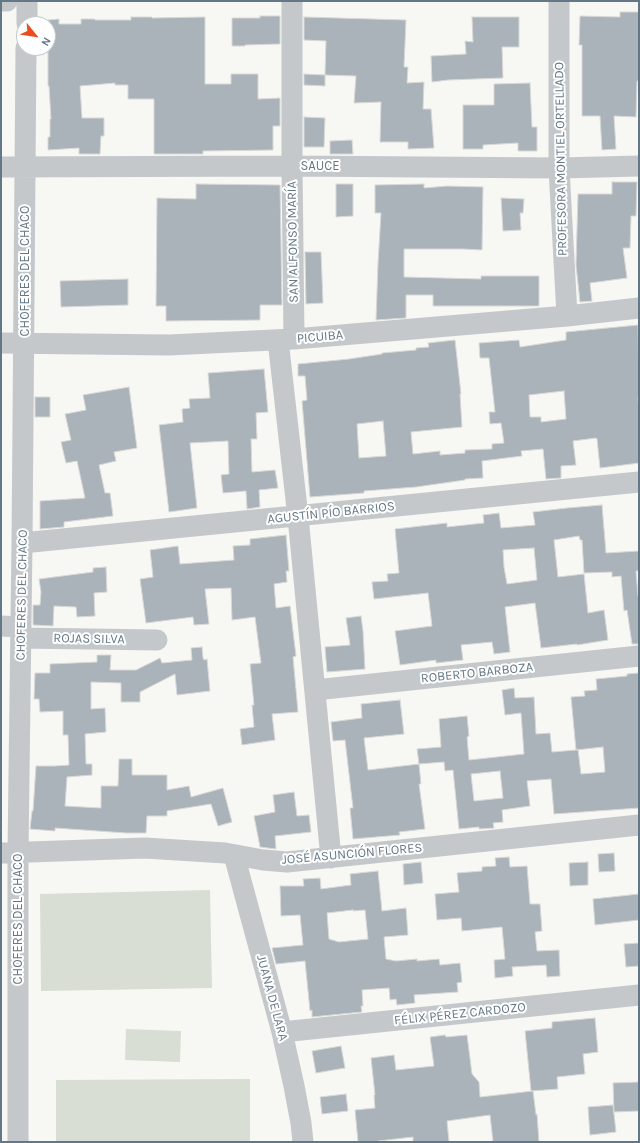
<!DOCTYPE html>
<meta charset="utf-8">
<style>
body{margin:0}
#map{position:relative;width:640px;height:1143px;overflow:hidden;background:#f7f7f3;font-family:Karla,sans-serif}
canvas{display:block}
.frame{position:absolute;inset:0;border:2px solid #647786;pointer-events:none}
.north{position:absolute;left:16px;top:16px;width:40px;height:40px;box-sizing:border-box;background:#fff;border:1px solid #c1c9cf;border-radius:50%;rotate:120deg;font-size:11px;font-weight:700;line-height:16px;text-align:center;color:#647786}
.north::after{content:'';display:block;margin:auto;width:14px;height:18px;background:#eb4c1f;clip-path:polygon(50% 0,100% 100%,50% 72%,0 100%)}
</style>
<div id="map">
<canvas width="640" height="1143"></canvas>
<div class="frame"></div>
<div class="north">N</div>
</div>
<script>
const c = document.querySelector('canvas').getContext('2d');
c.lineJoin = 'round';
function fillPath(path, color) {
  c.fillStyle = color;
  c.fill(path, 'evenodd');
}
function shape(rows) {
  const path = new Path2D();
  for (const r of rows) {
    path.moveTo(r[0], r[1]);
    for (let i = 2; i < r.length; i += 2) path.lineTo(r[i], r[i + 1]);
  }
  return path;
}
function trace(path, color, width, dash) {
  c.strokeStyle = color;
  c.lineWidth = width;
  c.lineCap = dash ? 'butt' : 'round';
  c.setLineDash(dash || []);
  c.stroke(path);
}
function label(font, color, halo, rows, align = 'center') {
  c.font = font + ' Karla,sans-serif';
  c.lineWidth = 4;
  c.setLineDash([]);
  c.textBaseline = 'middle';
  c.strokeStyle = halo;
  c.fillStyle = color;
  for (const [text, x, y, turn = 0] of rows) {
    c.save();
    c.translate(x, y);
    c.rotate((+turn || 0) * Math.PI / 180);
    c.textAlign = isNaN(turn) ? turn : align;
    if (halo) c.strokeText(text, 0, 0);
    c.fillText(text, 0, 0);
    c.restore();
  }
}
fillPath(shape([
 [210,890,212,988,41,991,40,894],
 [126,1029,181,1031,180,1062,125,1060],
 [250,1079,250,1142,56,1142,56,1080]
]), '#d8ded4');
const building = shape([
 [620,12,639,12,639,81,637,81,636,117,614,116,616,149,602,150,600,116,582,116,582,45,579,45,580,16,620,17,620,12],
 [260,16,280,16,280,44,245,45,245,46,232,46,232,18,260,18,260,16],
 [131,17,152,17,152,18,205,17,205,84,231,84,231,74,258,74,258,99,280,98,280,126,273,126,273,150,203,151,203,154,154,154,154,99,128,99,128,85,115,85,115,83,80,86,82,118,104,118,104,136,101,136,100,154,79,154,79,148,48,150,48,137,50,137,50,119,51,119,49,86,48,86,48,20,59,19,59,24,81,24,81,19,95,19,95,20,131,20,131,17],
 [304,17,406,20,404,67,408,67,407,83,424,82,423,109,431,109,434,148,408,149,408,142,380,142,381,102,354,103,356,76,325,75,326,41,304,40,304,17],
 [472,17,519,17,519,47,502,47,503,78,448,80,432,82,431,56,466,54,465,41,473,42,472,17],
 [304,74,325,75,325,86,304,85,304,74],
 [530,83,532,127,537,127,537,151,518,151,518,143,483,145,483,149,463,149,463,105,494,105,494,84,530,83],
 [304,117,325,118,324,147,304,147,304,117],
 [352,140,353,154,330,154,330,141,352,140],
 [612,182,637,182,636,216,631,216,630,248,623,248,627,278,590,283,592,301,580,302,576,265,578,194,612,194,612,182],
 [196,184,280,185,282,305,260,305,260,320,166,321,166,306,156,306,157,198,196,199,196,184],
 [336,184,353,184,353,216,336,217,336,184],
 [424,184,424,188,447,186,483,187,482,250,463,249,404,249,404,277,481,279,481,276,539,276,539,306,433,306,433,295,406,295,406,318,376,320,378,263,381,213,375,213,375,185,424,184],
 [501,198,524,199,523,213,520,213,521,230,503,231,501,198],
 [305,252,321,252,323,303,306,304,305,252],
 [128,279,128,305,61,307,60,281,128,279],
 [638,325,639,396,638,397,639,411,639,463,600,468,597,439,596,438,573,441,576,465,561,466,561,478,546,479,543,449,521,451,522,456,482,461,483,478,465,479,465,480,416,487,364,491,364,493,310,497,302,401,307,400,305,376,298,376,298,364,349,359,382,354,382,353,416,350,416,348,429,347,428,343,455,340,461,394,460,394,462,427,411,432,413,454,440,451,440,455,465,453,465,450,492,449,492,444,504,443,501,423,490,424,489,412,495,412,489,358,480,358,479,343,519,340,520,347,566,340,566,332,638,325],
 [564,391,566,419,541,422,541,417,530,417,529,395,564,391],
 [383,421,386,456,359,458,357,424,383,421],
 [264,369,268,412,256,413,257,439,251,439,252,472,275,470,278,488,259,490,260,507,247,509,246,491,223,493,221,475,229,474,228,441,190,443,197,508,169,512,159,425,183,422,182,409,190,408,189,399,210,398,208,373,264,369],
 [129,387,137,448,114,452,116,461,99,465,105,493,110,493,113,516,64,522,64,527,40,529,40,501,85,498,77,461,66,463,61,442,71,440,65,414,86,410,83,395,129,387],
 [35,397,50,397,50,417,35,417,35,397],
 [602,505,606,553,639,551,639,571,636,571,638,596,639,596,639,644,632,644,627,610,624,611,621,576,612,577,612,572,584,573,582,540,580,540,579,536,554,540,558,577,584,574,588,613,604,610,608,640,577,645,577,644,541,648,535,603,505,607,510,652,494,654,492,642,461,645,463,660,436,663,436,660,400,665,395,631,432,626,428,593,374,599,372,582,388,581,387,574,399,573,395,529,447,523,447,527,484,523,483,515,499,513,501,528,535,525,533,512,567,508,602,505],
 [534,548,537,580,507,584,504,567,503,550,534,548],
 [286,535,289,571,286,571,287,582,274,584,276,608,290,606,296,656,293,657,298,712,272,714,275,740,242,745,240,729,254,727,252,705,254,705,250,664,261,663,255,617,232,620,231,588,205,589,209,624,194,625,193,617,146,623,140,579,153,577,150,550,178,546,180,564,234,560,233,546,250,545,250,539,286,535],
 [106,567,107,592,94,593,95,616,77,617,76,607,54,606,53,626,33,625,33,605,40,605,41,592,39,579,93,572,93,568,106,567],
 [361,616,363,631,365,669,327,672,325,647,350,645,346,618,361,616],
 [202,647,203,658,204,660,207,659,210,691,177,695,175,674,140,692,140,702,121,702,121,683,91,682,91,709,105,708,106,732,85,734,86,764,92,764,92,775,67,777,65,806,101,808,101,786,118,786,119,759,132,759,132,775,167,775,167,790,189,786,191,797,223,788,232,822,218,826,211,804,167,811,167,816,147,816,146,833,126,833,55,828,55,831,30,829,32,811,33,811,36,766,55,766,69,765,68,735,63,735,63,711,40,712,39,699,34,699,35,673,50,673,50,664,97,662,97,655,111,655,110,670,136,670,160,658,162,663,192,660,191,648,202,647],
 [639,673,639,808,554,814,551,779,527,781,530,806,502,810,503,822,493,823,494,828,479,829,479,827,459,829,453,770,445,771,444,762,419,764,417,749,441,747,439,719,467,716,469,736,467,737,469,760,524,754,521,713,505,715,502,690,514,688,515,698,534,697,536,734,550,733,552,752,576,750,571,697,585,696,584,691,597,690,596,679,627,676,627,674,639,673],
 [603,747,605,772,581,774,578,749,576,750,603,747],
 [500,771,503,798,474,801,471,774,500,771],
 [400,700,404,734,364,738,368,770,419,764,421,784,419,784,425,829,399,832,400,835,353,839,350,808,353,808,345,740,333,741,331,722,362,718,361,704,400,700],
 [294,792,297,816,309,815,311,832,275,836,276,849,260,847,254,816,275,812,273,795,294,792],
 [614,853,615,871,599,872,598,854,614,853],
 [509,857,510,867,527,866,530,904,540,904,542,931,535,932,537,951,559,950,560,976,547,977,546,965,512,967,513,976,495,978,494,960,505,959,502,927,462,931,461,918,437,920,435,894,459,892,457,873,482,871,482,867,496,866,495,858,509,857],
 [421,862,423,883,404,885,403,864,421,862],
 [588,862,588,885,570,886,569,863,588,862],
 [378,871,382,911,406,908,408,935,384,937,386,959,396,961,417,959,417,961,439,959,440,965,460,963,462,982,457,983,458,992,414,995,415,1003,397,1005,396,999,390,1000,389,988,362,990,363,1006,361,1006,362,1012,312,1017,312,1010,310,1011,305,961,276,964,272,948,303,945,300,915,281,916,280,886,304,886,303,879,320,878,321,889,351,885,350,874,378,871],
 [353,910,353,911,365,910,368,939,339,942,329,939,327,913,353,910],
 [639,894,639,920,595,925,593,899,639,894],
 [639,943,639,966,626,967,624,944,639,943],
 [595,1018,598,1052,583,1054,585,1074,557,1077,558,1089,531,1091,525,1031,552,1028,552,1022,595,1018],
 [445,1035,446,1037,467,1035,472,1074,479,1082,480,1097,533,1091,536,1115,537,1114,539,1142,493,1142,490,1115,447,1121,449,1142,413,1142,413,1137,378,1141,378,1142,358,1142,355,1110,375,1108,374,1095,375,1095,371,1058,394,1055,396,1070,434,1066,430,1037,445,1035],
 [341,1046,345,1068,316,1073,312,1051,341,1046],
 [639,1082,639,1111,614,1112,613,1083,639,1082],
 [346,1094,348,1111,322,1114,320,1097,346,1094],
 [613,1105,616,1132,590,1135,588,1107,613,1105]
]);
fillPath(building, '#aab3b9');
trace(building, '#d8d8d6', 1);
trace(shape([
 [1,1,7,1],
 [292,1,292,166,294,339],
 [559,1,559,168,567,316],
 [27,24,27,1],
 [1,167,292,166,559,168,639,166],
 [278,340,298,517,331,858],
 [1,343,169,345,294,339,567,316,639,308],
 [22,543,639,482],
 [1,626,21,627],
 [21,638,157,640],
 [315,690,639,656],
 [1,853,145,848,225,853,263,860,287,862,639,825],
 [234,855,282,1032,294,1086,301,1123,303,1142],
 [282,1032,639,995],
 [18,1142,18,853,22,543,26,48]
]), '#c4c8cb', 21);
label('13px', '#647786', '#fff', [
 ["PROFESORA MONTIEL ORTELLADO",561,159,-91],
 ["SAUCE",320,166],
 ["SAN ALFONSO MARÍA",293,242,-91],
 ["CHOFERES DEL CHACO",25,271,-90],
 ["PICUIBA",320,337,-5],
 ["AGUSTÍN PÍO BARRIOS",331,513,-6],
 ["CHOFERES DEL CHACO",22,595,-89],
 ["ROJAS SILVA",89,639,1],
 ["ROBERTO BARBOZA",477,673,-6],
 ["JOSÉ ASUNCIÓN FLORES",352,854,-5],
 ["CHOFERES DEL CHACO",18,919,-90],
 ["JUANA DE LARA",272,998,75],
 ["FÉLIX PÉREZ CARDOZO",460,1014,-6]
]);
</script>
